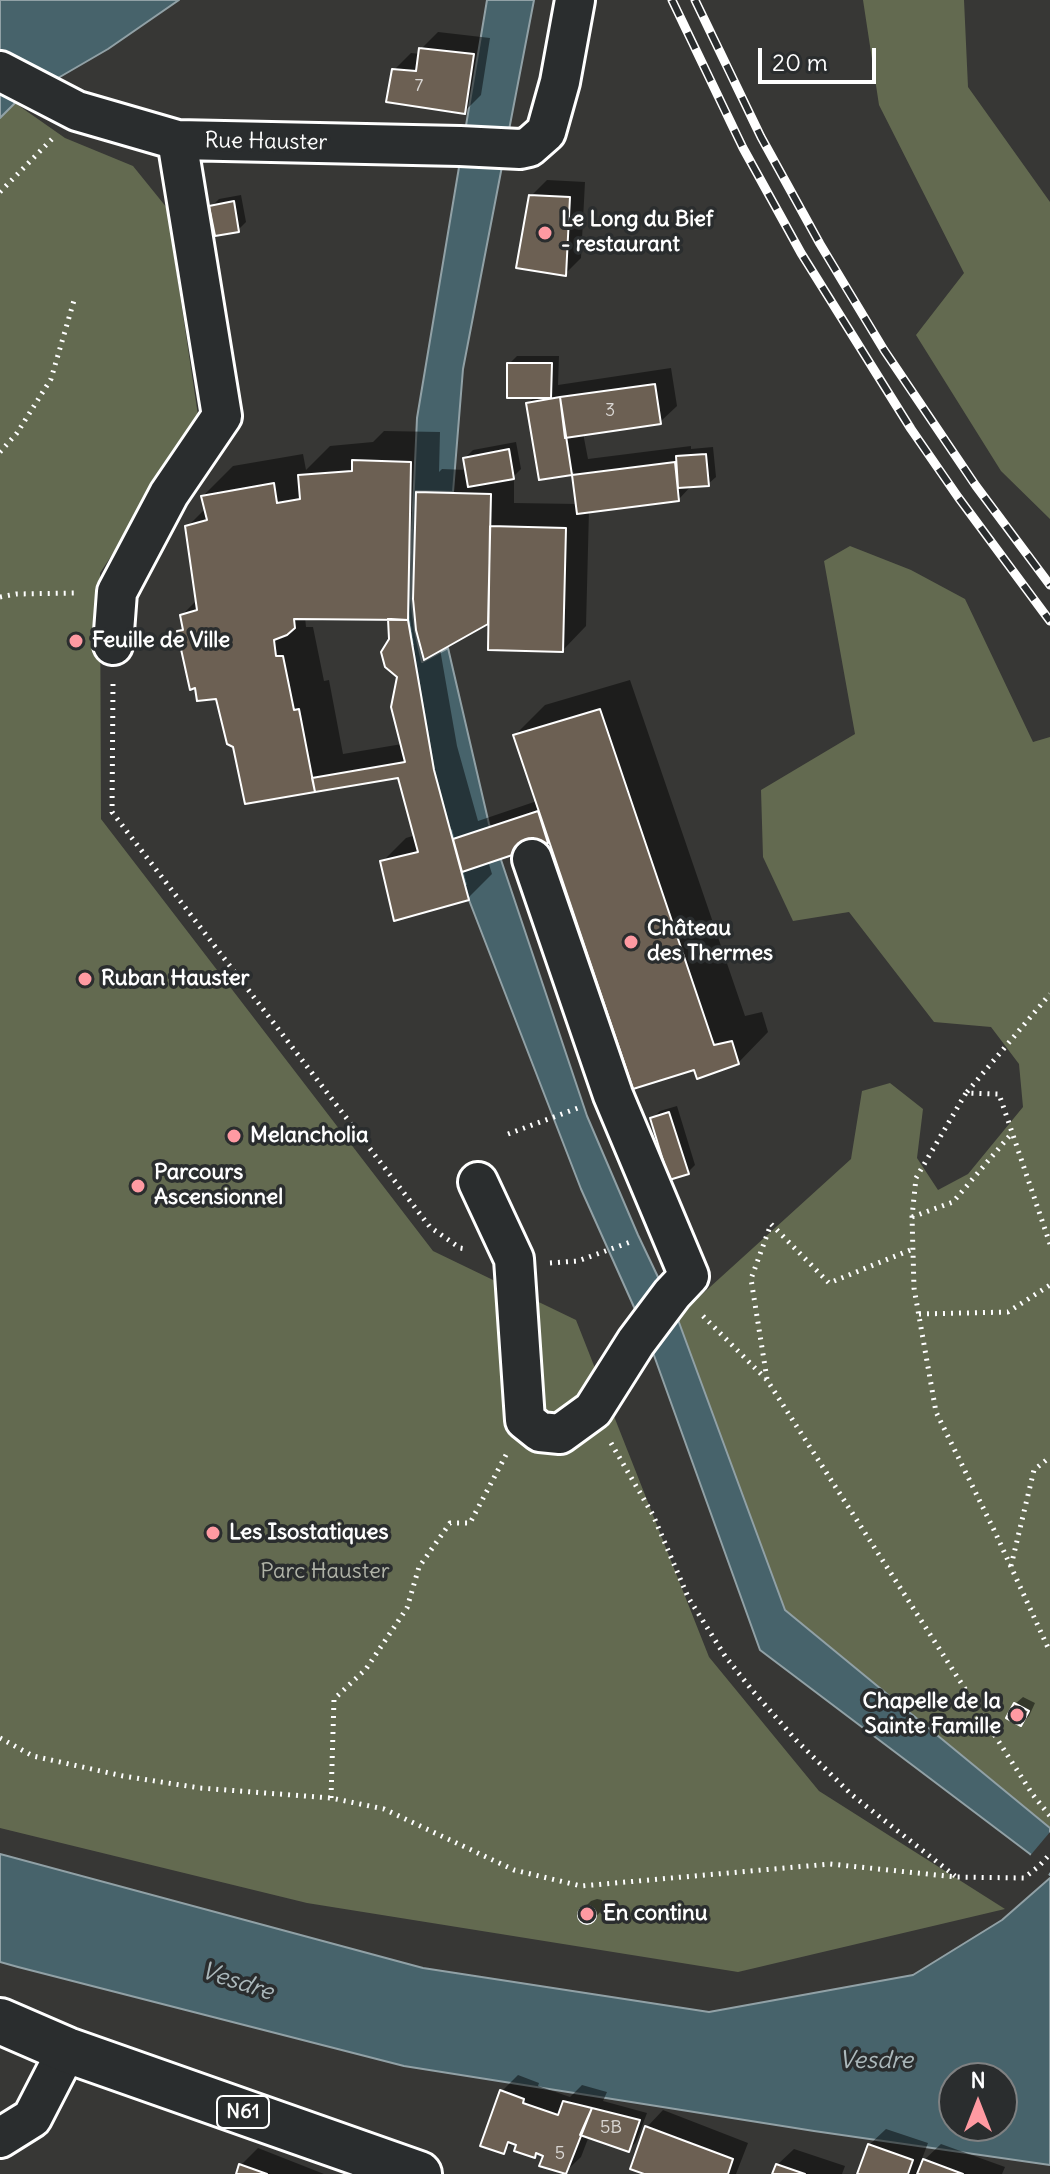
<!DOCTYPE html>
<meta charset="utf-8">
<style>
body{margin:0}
#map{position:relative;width:1050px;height:2174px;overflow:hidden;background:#373735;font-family:Delius,sans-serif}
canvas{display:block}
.north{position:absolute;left:938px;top:2062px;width:80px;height:80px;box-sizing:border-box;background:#2a2d2e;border:2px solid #7f8182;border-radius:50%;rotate:0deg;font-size:22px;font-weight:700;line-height:32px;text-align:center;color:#fff}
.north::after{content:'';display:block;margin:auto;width:28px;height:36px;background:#ff9aa2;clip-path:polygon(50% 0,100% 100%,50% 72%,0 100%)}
.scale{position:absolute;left:758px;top:48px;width:118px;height:36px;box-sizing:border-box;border:4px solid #fff;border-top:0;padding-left:10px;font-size:24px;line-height:28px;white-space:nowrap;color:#fff;-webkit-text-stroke:6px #2a2d2e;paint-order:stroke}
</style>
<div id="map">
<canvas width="1050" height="2174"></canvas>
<div class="north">N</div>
<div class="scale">20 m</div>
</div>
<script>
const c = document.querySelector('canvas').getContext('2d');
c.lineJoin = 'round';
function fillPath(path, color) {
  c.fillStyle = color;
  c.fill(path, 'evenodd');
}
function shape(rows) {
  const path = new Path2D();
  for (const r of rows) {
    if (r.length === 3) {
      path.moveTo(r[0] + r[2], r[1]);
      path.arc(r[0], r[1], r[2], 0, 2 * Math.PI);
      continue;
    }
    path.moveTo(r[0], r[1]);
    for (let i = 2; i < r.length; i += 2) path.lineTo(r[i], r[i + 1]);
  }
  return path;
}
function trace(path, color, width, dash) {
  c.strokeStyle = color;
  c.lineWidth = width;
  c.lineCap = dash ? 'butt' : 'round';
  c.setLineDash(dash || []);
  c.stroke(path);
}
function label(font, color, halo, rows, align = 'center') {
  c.font = font + ' Delius,sans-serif';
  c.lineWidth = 7;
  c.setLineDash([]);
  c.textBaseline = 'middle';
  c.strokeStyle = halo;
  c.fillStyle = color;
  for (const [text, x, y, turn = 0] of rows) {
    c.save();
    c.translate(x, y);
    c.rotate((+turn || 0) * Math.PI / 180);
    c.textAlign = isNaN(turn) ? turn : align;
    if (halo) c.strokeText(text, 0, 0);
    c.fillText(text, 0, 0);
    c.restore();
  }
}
fillPath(shape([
 [863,0,964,0,968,87,1050,202,1050,519,1001,471,916,335,964,273,879,105],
 [15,103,65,138,133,166,167,208,199,422,100,573,101,819,433,1251,576,1320,709,1657,819,1791,1005,1909,738,1972,307,1903,0,1828,0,118],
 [850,546,911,570,965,599,1033,742,1050,737,1050,1828,785,1610,677,1317,851,1159,862,1091,890,1083,923,1109,917,1158,938,1190,968,1174,1023,1107,1019,1064,991,1027,934,1022,849,912,793,921,763,857,761,790,855,734,824,561]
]), '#636a50');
const water = shape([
 [0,0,179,0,108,49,15,103,0,118,0,0],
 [487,0,534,0,463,369,453,492,416,491,411,599,415,631,422,662,448,648,489,824,587,1116,638,1235,677,1317,785,1610,1050,1828,1050,1875,1030,1854,760,1650,647,1336,581,1189,469,900,434,770,408,620,417,418,487,0],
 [0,1854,423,1968,709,2012,913,1975,1002,1920,1050,1878,1050,2165,814,2131,404,2066,18,1967,0,1962,0,1854],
 [954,2078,1002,2078,1002,2126,954,2126,954,2078]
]);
fillPath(water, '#47636b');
trace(water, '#91a1a6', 2);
fillPath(shape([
 [1050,1832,1050,1872,1048,1875,1029,1857]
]), '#373735');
fillPath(shape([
 [438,32,490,38,481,95,464,112,394,70,411,53,421,54,421,49],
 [547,180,585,182,581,258,565,274,531,196],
 [241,195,246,222,238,230,211,207,219,199],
 [517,356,559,356,558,385,671,368,677,406,660,422,583,433,588,459,691,446,691,449,713,447,716,477,708,484,692,485,679,499,589,510,586,626,563,650,490,621,440,649,457,746,478,821,537,801,515,735,545,705,630,680,745,1016,762,1012,768,1032,738,1063,699,1076,550,839,547,842,488,861,492,874,468,898,382,862,406,838,416,835,400,776,315,790,235,745,218,697,179,632,185,626,182,615,198,599,187,527,206,508,203,496,233,466,303,454,306,470,330,446,373,442,384,431,440,432,439,472,442,469,467,470,465,458,473,450,516,442,521,469,514,476,514,503,578,504,574,472,540,478,528,403,536,396,509,364],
 [409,613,414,645,410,645,405,614],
 [305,617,390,618,391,640,399,677,402,744,343,754,329,680,324,681,313,627,306,627],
 [452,829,467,885,463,885,448,830],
 [677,1106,695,1165,688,1172,652,1119,660,1111],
 [1023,1697,1035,1703,1029,1716,1021,1724,1015,1704],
 [597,1899,602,1900,604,1906,601,1911,593,1920,587,1921,581,1919,580,1913,583,1909,591,1901],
 [518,2075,539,2083,538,2086,570,2097,582,2085,607,2092,603,2101,647,2113,636,2142,629,2150,589,2136,581,2157,564,2173,545,2155,538,2152,534,2155,513,2142,504,2151,502,2091],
 [663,2110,748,2143,736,2174,649,2174,632,2168,647,2127],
 [886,2129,928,2143,920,2164,941,2144,1005,2167,1002,2174,859,2174,869,2145],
 [258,2148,324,2174,238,2174,241,2165],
 [794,2149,845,2166,842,2174,774,2174,777,2165]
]), '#0007');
const building = shape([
 [419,48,474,54,465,114,386,102,392,69,416,71,419,48],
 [529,195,570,197,566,276,516,268,529,195],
 [234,201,239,232,215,236,209,206,234,201],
 [507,363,552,363,551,398,507,398,507,363],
 [655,384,661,424,565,438,560,397,655,384],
 [560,397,572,475,539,480,526,403,560,397],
 [509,449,514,479,468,487,463,458,509,449],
 [706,454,709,486,678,488,676,456,706,454],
 [352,460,411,462,408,620,294,619,295,628,287,635,274,640,276,656,283,656,294,710,299,709,315,792,245,804,233,747,227,744,216,699,197,701,195,688,190,690,177,631,183,630,180,615,197,610,185,526,207,520,201,496,274,483,277,503,300,499,298,475,352,471,352,460],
 [675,462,679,501,577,514,572,475,675,462],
 [416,492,491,494,488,624,424,660,416,630,413,599,416,492],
 [490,526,566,528,563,652,488,650,490,526],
 [388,619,408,620,434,770,469,900,394,921,380,861,418,852,398,778,315,792,312,778,405,762,391,707,397,677,385,667,381,652,389,639,388,619],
 [600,709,714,1045,732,1041,739,1064,697,1079,694,1070,633,1089,513,735,600,709],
 [538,811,548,843,462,872,453,839,538,811],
 [669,1112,689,1174,669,1180,650,1118,669,1112],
 [1014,1703,1029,1711,1021,1726,1006,1718,1014,1703],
 [587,1915,9],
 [500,2090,524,2099,523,2103,558,2115,563,2101,592,2108,566,2174,539,2166,543,2156,536,2153,535,2158,514,2151,516,2145,508,2142,504,2154,480,2146,500,2090],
 [592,2108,640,2120,629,2152,580,2135,592,2108],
 [645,2126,733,2159,728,2174,644,2174,630,2169,645,2126],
 [868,2144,913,2160,908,2174,857,2174,868,2144],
 [923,2159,963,2174,917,2174,923,2159],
 [239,2164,267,2174,236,2174,239,2164],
 [776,2164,805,2174,772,2174,776,2164]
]);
fillPath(building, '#6c6053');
trace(building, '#fff', 2);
const minor = shape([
 [0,71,77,111,177,140,460,146,520,149,529,147,546,132,560,82,575,0],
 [113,645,117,592,169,494,222,416,177,140],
 [478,1182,514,1259,525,1420,540,1432,560,1434,593,1410,636,1342,672,1294,689,1276,613,1095,532,859],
 [0,2138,32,2118,67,2050]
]);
const major = shape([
 [0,2021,67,2050,419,2174]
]);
trace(minor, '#fff', 44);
trace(major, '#fff', 50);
trace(shape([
 [0,192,52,139],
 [0,452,17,433,51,379,75,297],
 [0,597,16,594,79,593],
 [113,684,112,812,430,1227,460,1248,466,1249],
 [967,1092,1050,994],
 [508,1134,578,1108],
 [912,1217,953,1202,1012,1133],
 [1050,1244,999,1094,966,1093,916,1178,912,1217,914,1288,936,1412,995,1532,1050,1652],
 [550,1263,578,1261,633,1241],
 [919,1314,1008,1312,1050,1285],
 [703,1316,767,1380,1033,1795,1050,1816],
 [767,1379,751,1279,771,1224,829,1283,913,1249],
 [611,1443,653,1515,688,1597,725,1656,752,1690,796,1740,852,1795,955,1876],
 [1011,1566,1034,1470,1050,1457],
 [0,1738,33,1756,123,1776,200,1788,331,1798,384,1809,514,1870,581,1886,830,1864,956,1877,1024,1878,1039,1866,1050,1854],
 [331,1798,334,1699,366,1669,407,1608,419,1567,450,1523,470,1523,507,1453]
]), '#fff', 5, [2, 6]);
trace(minor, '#2a2d2e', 38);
trace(major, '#2a2d2e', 44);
const rail = shape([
 [672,0,743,148,801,253,911,429,958,497,1050,621],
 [695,0,761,137,820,244,884,350,976,486,1050,585]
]);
trace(rail, '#fff', 9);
trace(rail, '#2a2d2e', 6, [18]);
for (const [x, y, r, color] of [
 [545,233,8,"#ff9aa2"],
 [76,641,8,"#ff9aa2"],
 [631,942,8,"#ff9aa2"],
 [85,979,8,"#ff9aa2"],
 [234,1136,8,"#ff9aa2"],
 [138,1186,8,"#ff9aa2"],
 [213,1533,8,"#ff9aa2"],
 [1017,1715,8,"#ff9aa2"],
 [587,1914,8,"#ff9aa2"]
]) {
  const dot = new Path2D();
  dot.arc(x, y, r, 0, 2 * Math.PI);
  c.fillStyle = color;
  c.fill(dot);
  trace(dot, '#2a2d2e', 3);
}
label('18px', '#dad7d4', null, [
 ["7",419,86],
 ["3",610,411],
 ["5B",611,2128],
 ["5",560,2154]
]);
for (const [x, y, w] of [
 [243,2112,52]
]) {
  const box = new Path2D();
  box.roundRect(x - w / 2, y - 16, w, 32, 6);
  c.fillStyle = '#2a2d2e';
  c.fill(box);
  trace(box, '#fff', 2);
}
label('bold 20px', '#fff', null, [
 ["N61",243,2112]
]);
label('22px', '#fff', '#2a2d2e', [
 ["Rue Hauster",266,142,1]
]);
label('bold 22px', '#fff', '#2a2d2e', [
 ["Le Long du Bief",561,220],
 ["- restaurant",561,245],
 ["Feuille de Ville",92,641],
 ["Château",647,929],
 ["des Thermes",647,954],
 ["Ruban Hauster",101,979],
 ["Melancholia",250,1136],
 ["Parcours",154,1173],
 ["Ascensionnel",154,1198],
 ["Les Isostatiques",229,1533],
 ["Chapelle de la",1001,1702,"right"],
 ["Sainte Famille",1001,1727,"right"],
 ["En continu",603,1914]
], 'left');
label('22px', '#b1b4a8', '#2a2d2e', [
 ["Parc Hauster",325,1572]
]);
label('italic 24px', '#acb9bc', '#2a2d2e', [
 ["Vesdre",237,1982,18],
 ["Vesdre",876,2061]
]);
</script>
